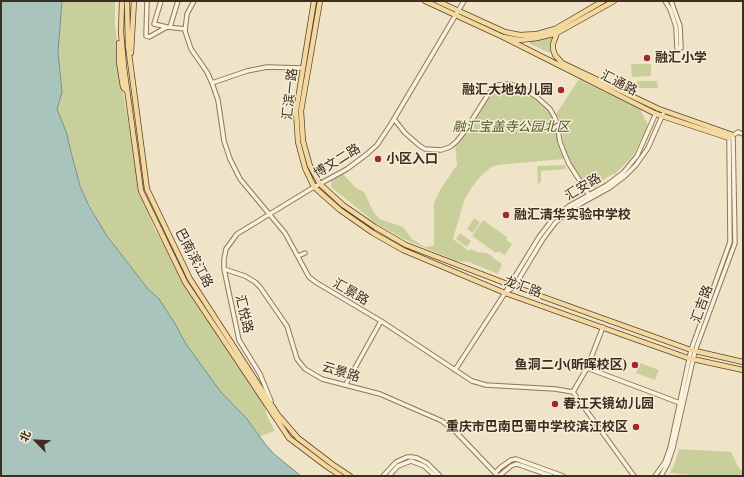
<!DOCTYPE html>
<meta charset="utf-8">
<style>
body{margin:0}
#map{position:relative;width:744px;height:477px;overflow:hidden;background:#f0e4c8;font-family:"Playfair Display","Noto Sans SC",serif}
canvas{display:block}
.frame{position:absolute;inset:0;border:2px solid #3d2e20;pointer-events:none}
.north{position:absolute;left:16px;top:421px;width:40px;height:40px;-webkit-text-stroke:3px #f7eed8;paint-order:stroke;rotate:294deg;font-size:11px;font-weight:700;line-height:16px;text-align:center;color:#3d2e20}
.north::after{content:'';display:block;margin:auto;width:14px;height:18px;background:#3d2e20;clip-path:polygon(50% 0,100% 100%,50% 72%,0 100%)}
</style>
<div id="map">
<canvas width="744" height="477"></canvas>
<div class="frame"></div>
<div class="north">北</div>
</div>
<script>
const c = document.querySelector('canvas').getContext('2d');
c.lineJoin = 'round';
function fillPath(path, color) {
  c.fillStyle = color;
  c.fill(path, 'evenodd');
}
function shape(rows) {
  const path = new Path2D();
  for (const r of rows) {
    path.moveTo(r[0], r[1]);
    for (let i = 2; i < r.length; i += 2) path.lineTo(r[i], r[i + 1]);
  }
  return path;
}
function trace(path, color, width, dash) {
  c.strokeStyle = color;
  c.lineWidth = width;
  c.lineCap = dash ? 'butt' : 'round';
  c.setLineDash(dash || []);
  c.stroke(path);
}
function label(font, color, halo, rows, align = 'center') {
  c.font = font + ' "Playfair Display","Noto Sans SC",serif';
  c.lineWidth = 3;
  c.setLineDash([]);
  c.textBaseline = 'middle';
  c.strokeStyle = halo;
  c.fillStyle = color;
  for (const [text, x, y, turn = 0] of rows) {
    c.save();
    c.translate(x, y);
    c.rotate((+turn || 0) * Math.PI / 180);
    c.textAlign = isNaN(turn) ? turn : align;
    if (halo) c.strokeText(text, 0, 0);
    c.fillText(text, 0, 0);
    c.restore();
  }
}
fillPath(shape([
 [62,1,115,1,115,23,122,87,140,191,155,230,263,401,267,416,275,431,260,436,247,419,220,391,186,344,174,322,159,299,148,289,105,233,84,195,76,174,69,140,57,109,62,89,58,52],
 [551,37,552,38,550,53,530,44,530,41],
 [631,64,651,64,651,76,632,77],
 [579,79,640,109,648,125,634,154,630,159,615,174,611,175,599,183,596,187,586,186,570,161,563,142,561,122,556,114],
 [637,81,657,81,658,88,650,88,650,86,650,88,637,88],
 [510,85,524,90,537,99,553,116,556,124,558,143,564,159,497,165,490,168,481,176,472,187,464,201,453,239,469,251,471,249,477,252,487,253,502,264,498,274,469,262,457,261,408,241,377,224,331,187,331,179,342,173,356,188,364,192,374,213,380,219,403,227,412,239,425,247,434,246,434,203,440,190,457,165,455,145,466,132,490,94,498,87],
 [565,165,566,169,541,171,541,181,538,185,537,166],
 [474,218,480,222,473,233,467,229],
 [483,220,507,237,506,240,512,244,505,255,498,251,496,253,472,236],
 [460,233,471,241,467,247,456,239],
 [640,363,659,370,655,380,636,373],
 [679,449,731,452,739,468,743,471,743,476,701,476,670,473,674,465]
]), '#c9cf9b');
const water = shape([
 [1,1,62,1,58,52,62,92,57,109,67,134,71,152,80,186,89,206,107,236,148,289,159,299,174,322,186,344,220,391,247,419,266,445,274,454,301,476,1,476,1,1]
]);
fillPath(water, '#a9c4bc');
trace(water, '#6f938a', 1);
const minor = shape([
 [147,1,146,36,149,37,167,27,185,29],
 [161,1,154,24,167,27],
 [194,1,187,14,185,31,191,49,207,72,212,83,218,100,224,141,230,159,240,179,285,233,309,277,317,283,381,321,472,381,486,385,555,389,573,392,634,476],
 [665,1,670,9,676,27,677,48,681,48,680,26,671,1],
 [170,27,178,1],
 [212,83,247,71,267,67,303,68],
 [394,119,405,133,420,146,425,149,441,150,450,147,457,141,465,131,489,93,498,85,510,84,525,89,538,98,550,109,554,116,557,123,560,142,565,155,569,164,591,198],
 [298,256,305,253],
 [224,269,245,276,255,282,260,287,287,326,297,359,305,369,322,379,380,394,442,421,454,430,495,473],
 [506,292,514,287,543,239,555,223,571,209,609,188,625,176,636,165,648,148,663,114],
 [587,368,680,403],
 [455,370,505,293,539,237,552,220,569,206,607,185,623,173,637,156,656,113],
 [346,384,381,321],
 [573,392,587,368,603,327],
 [271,401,260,374,239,340,224,269,224,259,226,249,237,234,314,187,347,169,367,154,377,145,391,124,464,1],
 [383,476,396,462,407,457,412,457,417,458,427,463,440,476],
 [389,476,398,466,411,461,424,466,435,476],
 [498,476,495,473,501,467,511,460,516,459,563,476],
 [499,476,511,466,516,464,520,465,551,476],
 [655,476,665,462,670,448,691,350,730,242,729,138,738,132,743,134],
 [661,476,668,463,673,448,695,351,735,243,733,135]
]);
const major = shape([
 [122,1,121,32,124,67,141,191,185,282,289,438,326,466,341,476],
 [127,1,128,46,147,189,190,279,278,415,298,438,332,464,350,476],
 [314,1,296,111,298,142,305,168,314,187,340,210,373,233,403,250,505,293,688,358,743,370],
 [320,1,301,111,303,141,310,166,320,184,343,205,375,227,406,245,510,285,691,350,743,362],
 [425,1,503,37,520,40,537,38,557,33,614,1],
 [437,1,505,32,520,35,537,34,555,29,603,1],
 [557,33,553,44,553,49,555,55,562,63,659,109,733,135],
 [503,37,656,114,729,138],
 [119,43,119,62,123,87,127,91],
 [131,53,134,1]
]);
trace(minor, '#8d765c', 5.5);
trace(major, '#5b4430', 6);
trace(minor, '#faf1dc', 3.5);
trace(major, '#f3d9a0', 4.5);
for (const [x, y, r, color] of [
 [647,58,4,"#9e2a2b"],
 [561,90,4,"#9e2a2b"],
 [378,159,4,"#9e2a2b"],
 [506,215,4,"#9e2a2b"],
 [635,365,4,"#9e2a2b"],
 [555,404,4,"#9e2a2b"],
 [636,427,4,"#9e2a2b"]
]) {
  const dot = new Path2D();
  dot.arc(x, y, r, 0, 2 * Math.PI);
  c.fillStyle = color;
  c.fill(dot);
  trace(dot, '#f7eed8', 1.5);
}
label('bold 13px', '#3d2e20', '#f7eed8', [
 ["融汇小学",655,58],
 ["融汇大地幼儿园",553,90,"right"],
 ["小区入口",386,159],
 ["融汇清华实验中学校",514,215],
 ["鱼洞二小(昕晖校区)",627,365,"right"],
 ["春江天镜幼儿园",563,404],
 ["重庆市巴南巴蜀中学校滨江校区",628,427,"right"]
], 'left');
label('13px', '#3d2e20', '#f7eed8', [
 ["汇通路",619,83,27],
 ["汇滨一路",290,94,-84],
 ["博文二路",337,161,-32],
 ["汇安路",583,187,-31],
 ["巴南滨江路",194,258,62],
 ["龙汇路",523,287,20],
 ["汇景路",351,292,30],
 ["汇吉路",702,304,-70],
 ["汇悦路",244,314,77],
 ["云景路",341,372,17]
]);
label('italic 13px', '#4d5a26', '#f7eed8', [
 ["融汇宝盖寺公园北区",511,127]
]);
</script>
